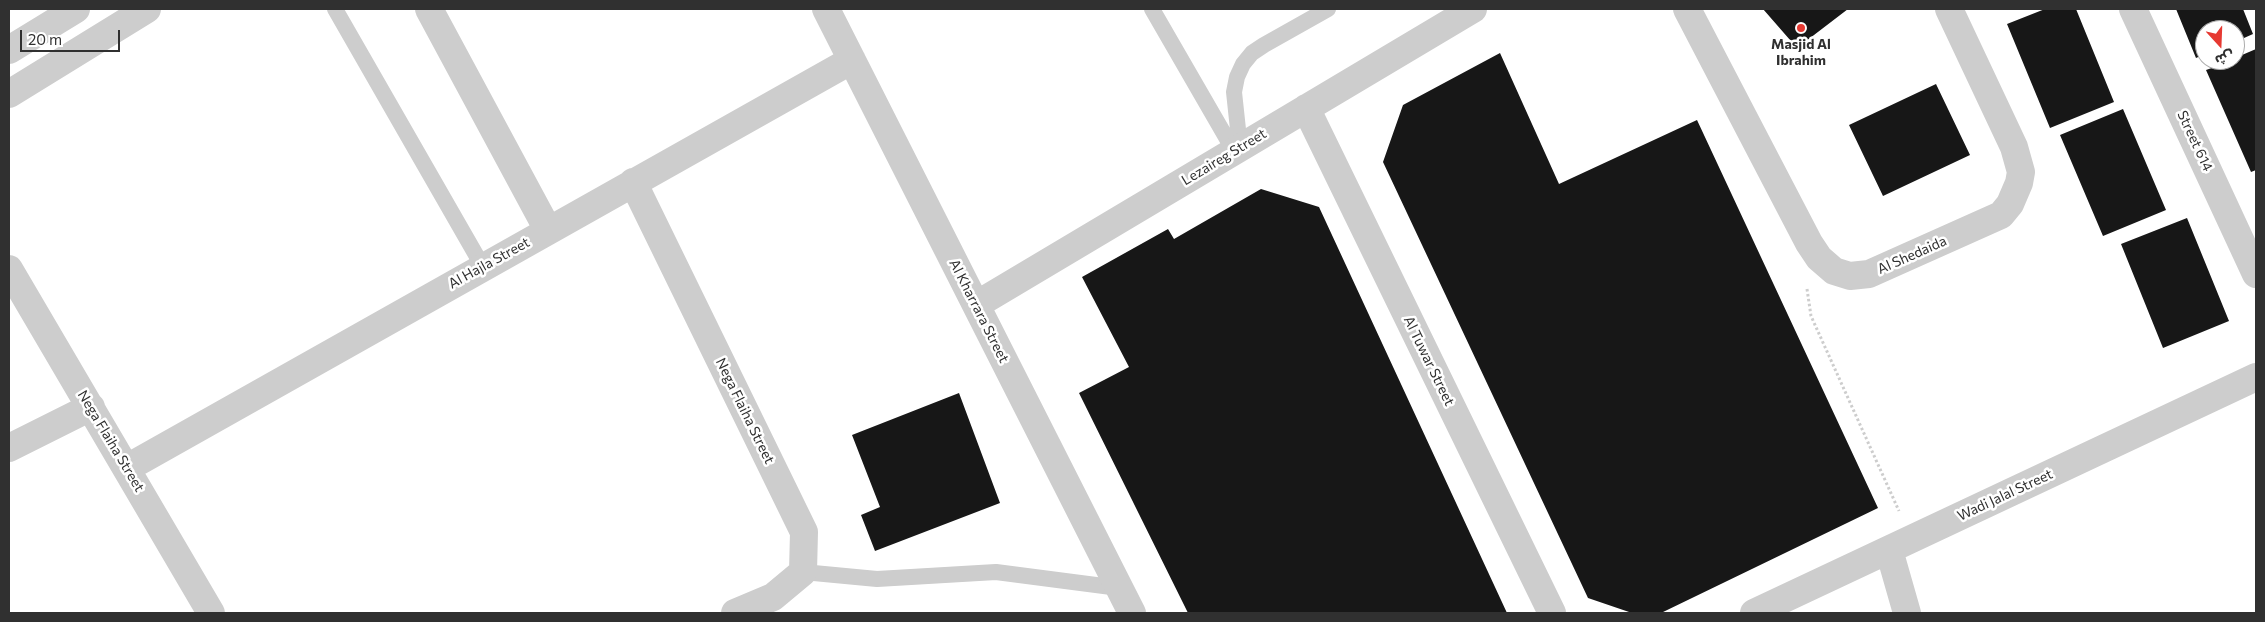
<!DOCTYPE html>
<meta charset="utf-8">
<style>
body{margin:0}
#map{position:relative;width:2265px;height:622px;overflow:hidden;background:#fff;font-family:Commissioner,"Noto Sans Arabic",sans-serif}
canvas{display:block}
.frame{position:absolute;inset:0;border:10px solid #303030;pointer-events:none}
.north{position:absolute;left:2195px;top:20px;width:50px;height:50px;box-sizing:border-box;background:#fff;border:1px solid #acacac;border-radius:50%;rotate:160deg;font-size:14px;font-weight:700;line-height:20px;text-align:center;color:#303030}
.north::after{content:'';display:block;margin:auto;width:18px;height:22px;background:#e63932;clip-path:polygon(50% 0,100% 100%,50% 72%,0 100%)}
.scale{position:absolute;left:20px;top:30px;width:100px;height:22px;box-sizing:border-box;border:2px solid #303030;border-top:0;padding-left:6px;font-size:15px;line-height:18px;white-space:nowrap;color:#303030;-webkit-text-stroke:4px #fff;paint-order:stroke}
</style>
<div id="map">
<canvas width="2265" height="622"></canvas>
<div class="frame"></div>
<div class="north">ش</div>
<div class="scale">20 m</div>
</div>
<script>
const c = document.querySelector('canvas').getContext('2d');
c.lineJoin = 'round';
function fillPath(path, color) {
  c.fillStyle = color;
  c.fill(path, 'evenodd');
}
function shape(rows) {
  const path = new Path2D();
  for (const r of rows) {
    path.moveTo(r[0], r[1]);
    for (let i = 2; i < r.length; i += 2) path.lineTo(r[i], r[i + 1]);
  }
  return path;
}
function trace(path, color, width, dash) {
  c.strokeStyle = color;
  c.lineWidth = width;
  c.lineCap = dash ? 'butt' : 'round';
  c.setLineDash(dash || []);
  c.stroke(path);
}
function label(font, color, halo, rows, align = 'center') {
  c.font = font + ' Commissioner,sans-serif';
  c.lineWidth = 5;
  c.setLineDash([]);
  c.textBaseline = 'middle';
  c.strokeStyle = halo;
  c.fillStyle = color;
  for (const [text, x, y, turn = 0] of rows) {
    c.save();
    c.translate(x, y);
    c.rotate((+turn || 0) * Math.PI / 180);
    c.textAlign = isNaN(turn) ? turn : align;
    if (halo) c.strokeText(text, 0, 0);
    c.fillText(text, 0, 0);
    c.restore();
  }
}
fillPath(shape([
 [1763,9,1848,9,1797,48],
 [2045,9,2076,9,2114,102,2050,128,2007,24],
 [2176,9,2243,9,2253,34,2235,42,2235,30,2205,30,2205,54,2196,58],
 [2256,49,2256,170,2251,172,2206,70,2235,60,2235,58],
 [1500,53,1559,184,1697,120,1878,508,1661,613,1632,613,1588,598,1383,162,1403,105],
 [1936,84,1970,155,1883,196,1849,125],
 [2123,109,2166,210,2103,236,2060,135],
 [1261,189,1319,207,1507,613,1188,613,1079,393,1129,367,1082,277,1168,229,1174,239],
 [2187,218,2229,321,2163,348,2121,244],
 [959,393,1000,503,875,551,861,515,880,507,852,435]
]), '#171717');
trace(shape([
 [1807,289,1811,316,1899,511]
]), '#cdcdcd', 3, [2.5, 2.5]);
trace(shape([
 [335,9,483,267],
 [1152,9,1234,151],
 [1240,148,1234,92,1237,77,1243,64,1252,53,1264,45,1328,9],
 [803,572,877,579,996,572,1119,588]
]), '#cdcdcd', 16);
trace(shape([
 [429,9,548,230],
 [826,9,1132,613],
 [1687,9,1809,243,1819,258,1834,271,1850,276,1869,274,2001,215,2010,204,2019,183,2021,172,2014,147,1949,9],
 [2133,9,2256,274],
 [1306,108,1552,613],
 [633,182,804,532,803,572,773,597,735,613],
 [9,269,211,613],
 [976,305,1473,9],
 [9,448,91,407],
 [127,468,852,60],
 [1889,550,1907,613],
 [1754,613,2256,377]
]), '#cdcdcd', 28);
trace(shape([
 [9,50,76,9],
 [9,94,147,9]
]), '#cdcdcd', 28);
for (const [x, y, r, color] of [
 [1801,28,5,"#e63932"]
]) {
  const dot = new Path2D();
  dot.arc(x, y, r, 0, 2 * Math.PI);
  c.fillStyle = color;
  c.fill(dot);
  trace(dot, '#fff', 2);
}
label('bold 14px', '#303030', '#fff', [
 ["Masjid Al",1801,44],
 ["Ibrahim",1801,60]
]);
label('14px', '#303030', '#fff', [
 ["Street 614",2195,141,65],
 ["Lezaireg Street",1224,157,-31],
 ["Al Shedaida",1912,255,-24],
 ["Al Hajla Street",489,263,-29],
 ["Al Kharrara Street",979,311,63],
 ["Al Tuwar Street",1429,361,64],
 ["Nega Flaiha Street",745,411,64],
 ["Nega Flaiha Street",111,441,59],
 ["Wadi Jalal Street",2005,495,-25]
]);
</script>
